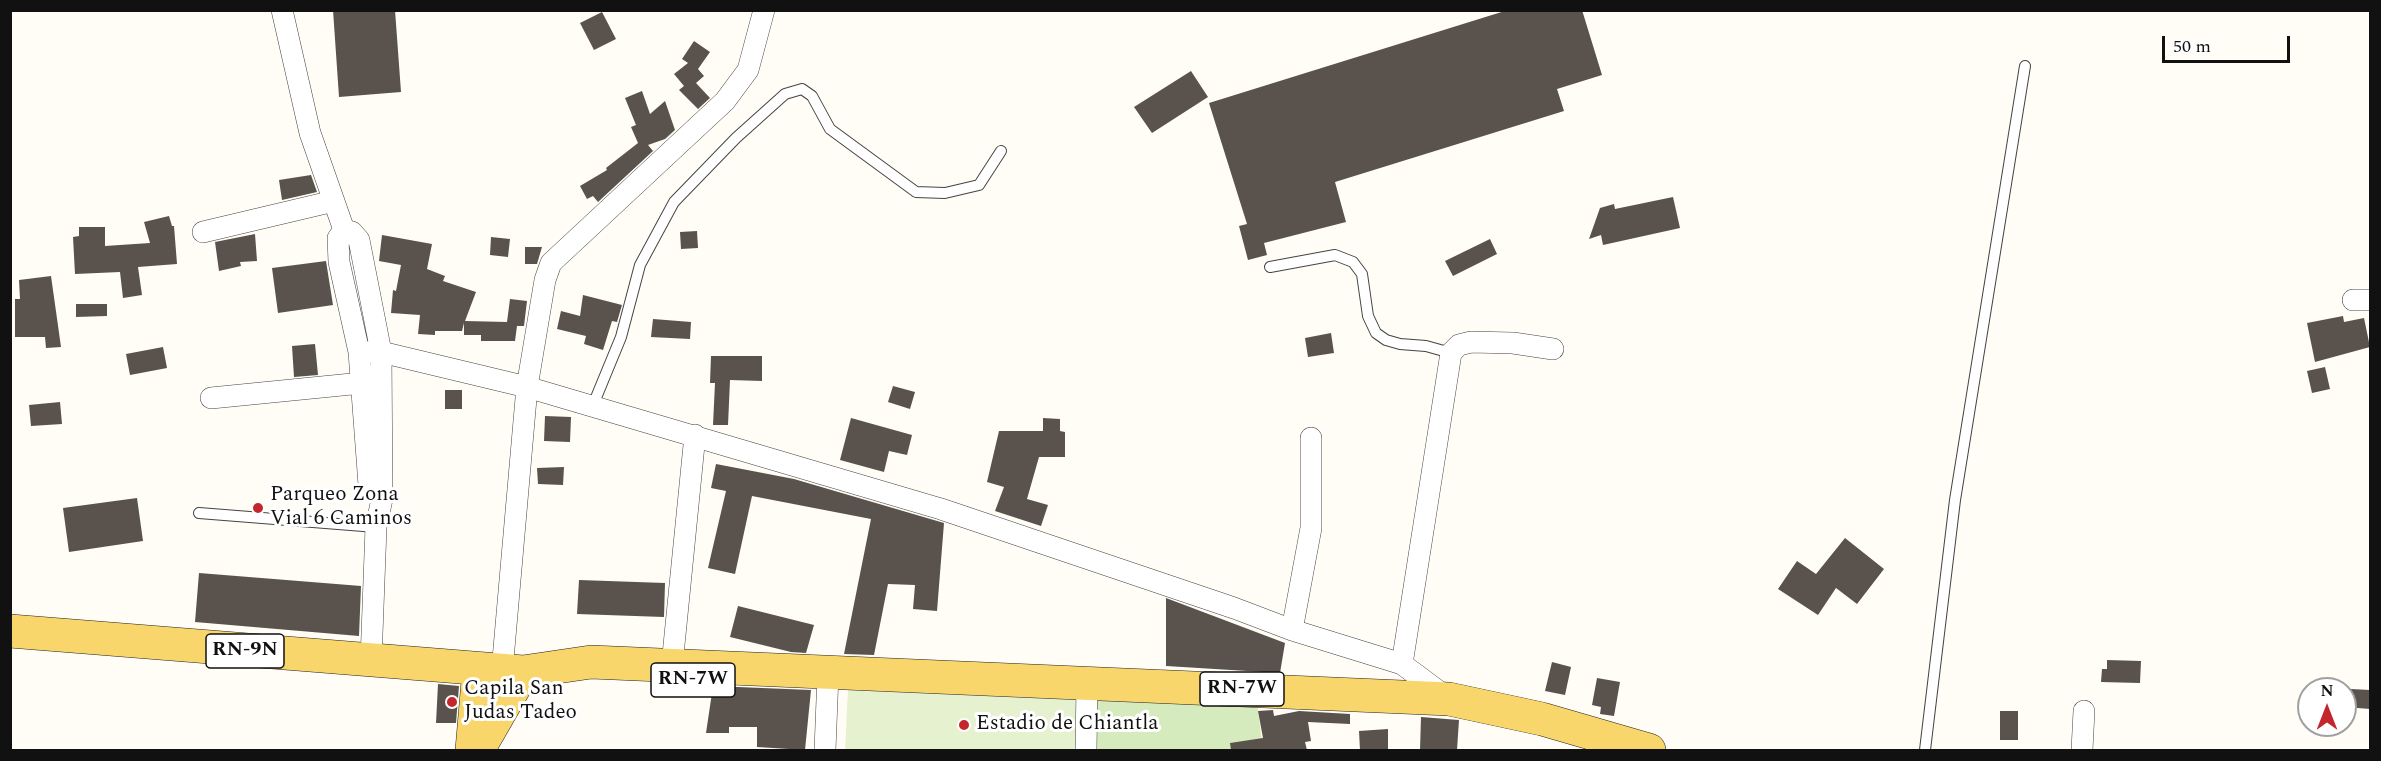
<!DOCTYPE html>
<style>
body{margin:0}
#map{position:relative;width:2381px;height:761px;overflow:hidden;background:#fffdf5;font-family:Spectral,serif}
canvas{display:block}
.frame{position:absolute;inset:0;border:12px solid #111;pointer-events:none}
.north{position:absolute;left:2297px;top:677px;width:60px;height:60px;box-sizing:border-box;background:#fff;border:2px solid #a0a0a0;border-radius:50%;rotate:0deg;font-size:16px;font-weight:700;line-height:24px;text-align:center;color:#111}
.north::after{content:'';display:block;margin:auto;width:21px;height:27px;background:#c4262e;clip-path:polygon(50% 0,100% 100%,50% 72%,0 100%)}
.scale{position:absolute;left:2162px;top:36px;width:128px;height:27px;box-sizing:border-box;border:3px solid #111;border-top:0;padding-left:8px;font-size:18px;line-height:21px;white-space:nowrap;color:#111;-webkit-text-stroke:4px #fff;paint-order:stroke}
</style>
<div id="map">
<canvas width="2381" height="761"></canvas>
<div class="frame"></div>
<div class="north">N</div>
<div class="scale">50 m</div>
</div>
<script>
const c = document.querySelector('canvas').getContext('2d');
c.lineJoin = 'round';
function fillPath(path, color) {
  c.fillStyle = color;
  c.fill(path, 'evenodd');
}
function shape(rows) {
  const path = new Path2D();
  for (const r of rows) {
    path.moveTo(r[0], r[1]);
    for (let i = 2; i < r.length; i += 2) path.lineTo(r[i], r[i + 1]);
  }
  return path;
}
function trace(path, color, width, dash) {
  c.strokeStyle = color;
  c.lineWidth = width;
  c.lineCap = dash ? 'butt' : 'round';
  c.setLineDash(dash || []);
  c.stroke(path);
}
function label(font, color, halo, rows, align = 'center') {
  c.font = font + ' Spectral,serif';
  c.lineWidth = 6;
  c.setLineDash([]);
  c.textBaseline = 'middle';
  c.strokeStyle = halo;
  c.fillStyle = color;
  for (const [text, x, y, turn = 0] of rows) {
    c.save();
    c.translate(x, y);
    c.rotate((+turn || 0) * Math.PI / 180);
    c.textAlign = isNaN(turn) ? turn : align;
    if (halo) c.strokeText(text, 0, 0);
    c.fillText(text, 0, 0);
    c.restore();
  }
}
fillPath(shape([
 [1091,690,1256,695,1263,750,1090,750]
]), '#d5ebbd');
fillPath(shape([
 [848,690,1083,700,1081,750,845,750]
]), '#e6f2cf');
fillPath(shape([
 [333,10,395,10,401,92,339,97],
 [1508,10,1582,10,1602,75,1557,89,1564,111,1335,182,1346,222,1264,243,1267,255,1248,260,1239,226,1247,224,1209,103],
 [602,12,616,39,594,50,580,23],
 [694,41,710,52,698,69,704,76,696,83,710,98,698,109,679,90,684,86,674,74,688,63,682,59],
 [1191,71,1208,97,1152,133,1134,107],
 [642,91,650,114,665,101,675,130,665,139,648,145,653,151,598,202,593,196,587,199,580,186,607,170,606,168,638,143,631,127,636,125,625,98],
 [311,175,317,192,282,200,279,180],
 [1673,197,1680,228,1603,245,1601,235,1589,239,1600,208,1614,204,1615,209],
 [169,216,172,226,174,226,177,264,138,267,142,295,123,298,120,272,75,274,73,237,79,236,79,227,105,227,105,246,150,243,144,222],
 [697,231,698,248,681,249,680,232],
 [255,234,257,261,240,262,241,266,219,271,215,242],
 [382,235,432,244,427,269,445,276,443,281,476,292,465,321,507,322,510,299,527,301,524,326,517,326,515,341,481,341,481,335,464,335,464,323,462,331,435,331,435,335,418,334,420,315,391,313,393,290,396,291,401,265,379,261],
 [491,237,510,239,508,257,490,255],
 [1490,239,1497,254,1453,276,1445,261],
 [525,247,542,247,537,264,525,264],
 [326,261,333,305,278,313,272,268],
 [51,276,61,347,46,348,45,337,15,337,15,299,20,299,19,280],
 [583,295,622,305,617,322,612,321,603,350,584,344,586,336,557,329,561,311,580,316],
 [76,304,107,304,107,316,76,317],
 [2343,316,2344,322,2364,318,2370,347,2315,362,2307,323],
 [653,319,691,322,690,339,651,337],
 [1331,333,1334,353,1308,357,1305,338],
 [315,344,318,375,294,377,292,346],
 [163,347,167,368,130,375,126,354],
 [711,356,762,356,762,381,730,380,728,425,713,425,715,383,710,383],
 [2325,367,2330,389,2312,393,2307,371],
 [893,386,915,392,910,409,888,402],
 [445,390,462,390,462,409,445,409],
 [60,402,62,424,31,426,29,405],
 [545,416,571,417,570,442,544,441],
 [851,418,912,435,907,455,889,451,884,472,840,460],
 [1043,418,1060,419,1060,431,1065,432,1065,457,1039,457,1027,499,1048,505,1041,526,995,511,1004,487,987,482,999,431,1043,431],
 [716,464,794,479,944,523,937,611,913,609,915,585,888,584,874,655,844,654,871,519,752,496,735,574,708,568,726,491,711,488],
 [564,467,563,485,538,484,537,468],
 [137,498,143,541,69,552,63,508],
 [1845,538,1884,569,1857,604,1836,588,1818,615,1778,589,1797,561,1816,574],
 [199,573,361,586,359,636,195,622],
 [579,580,665,583,664,617,577,614],
 [1166,598,1285,643,1280,673,1166,666],
 [738,606,814,625,806,653,791,652,730,637],
 [2107,660,2141,661,2140,683,2101,682,2102,669,2107,669],
 [1552,662,1571,667,1565,695,1545,691],
 [1597,678,1620,682,1614,716,1600,714,1601,707,1592,705],
 [438,684,459,686,456,723,436,723],
 [713,686,811,690,805,750,757,747,757,727,729,727,729,733,706,733],
 [2351,689,2370,690,2370,709,2345,707,2345,691],
 [1273,710,1274,716,1299,711,1350,714,1350,724,1308,722,1311,741,1305,742,1307,750,1231,750,1230,743,1263,738,1258,711],
 [2000,711,2018,711,2018,740,2000,740],
 [1421,717,1459,720,1457,750,1420,750],
 [1388,729,1388,750,1360,750,1359,731]
]), '#5a524d');
const lane = shape([
 [1270,267,1335,255,1353,262,1362,274,1368,316,1376,333,1386,340,1400,344,1426,346,1451,353],
 [593,405,621,337,640,265,674,202,736,138,785,94,802,89,812,96,830,129,916,192,945,193,979,185,1001,151],
 [199,513,376,527],
 [1925,750,1955,500,2025,66]
]);
const street = shape([
 [282,10,310,133,344,230],
 [344,230,352,232,359,240,381,352,382,499,376,527,371,661],
 [344,230,338,238,339,262,359,352,369,485],
 [203,232,334,201],
 [2353,300,2370,300],
 [359,352,381,352,527,387,941,509,1234,608,1292,630,1402,664,1449,699],
 [211,398,362,383],
 [1292,630,1311,528,1311,438],
 [1402,664,1451,353,1459,345,1471,342,1513,343,1553,349],
 [502,671,527,387,545,280,551,263,725,101,748,70,764,10],
 [671,675,695,435],
 [825,750,828,674],
 [1086,750,1087,684],
 [2082,750,2084,711]
]);
const primary = shape([
 [10,631,523,672,591,662,1449,699,1542,719,1649,750],
 [472,750,479,670],
 [478,750,523,672]
]);
trace(lane, '#444', 12);
trace(street, '#444', 22);
trace(primary, '#222', 34);
trace(lane, '#fff', 10);
trace(street, '#fff', 21);
trace(primary, '#f9d66b', 33);
for (const [x, y, r, color] of [
 [258,508,6,"#c4262e"],
 [452,702,6,"#c4262e"],
 [964,725,6,"#c4262e"]
]) {
  const dot = new Path2D();
  dot.arc(x, y, r, 0, 2 * Math.PI);
  c.fillStyle = color;
  c.fill(dot);
  trace(dot, '#fff', 2);
}
for (const [x, y, w] of [
 [245,651,78],
 [693,680,84],
 [1242,689,84]
]) {
  const box = new Path2D();
  box.roundRect(x - w / 2, y - 17, w, 34, 4.5);
  c.fillStyle = '#fff';
  c.fill(box);
  trace(box, '#111', 1.5);
}
label('bold 20px', '#111', null, [
 ["RN-9N",245,651],
 ["RN-7W",693,680],
 ["RN-7W",1242,689]
]);
label('21px', '#111', '#fff', [
 ["Parqueo Zona",270,496],
 ["Vial 6 Caminos",270,520],
 ["Capila San",464,690],
 ["Judas Tadeo",464,714],
 ["Estadio de Chiantla",976,725]
], 'left');
</script>
